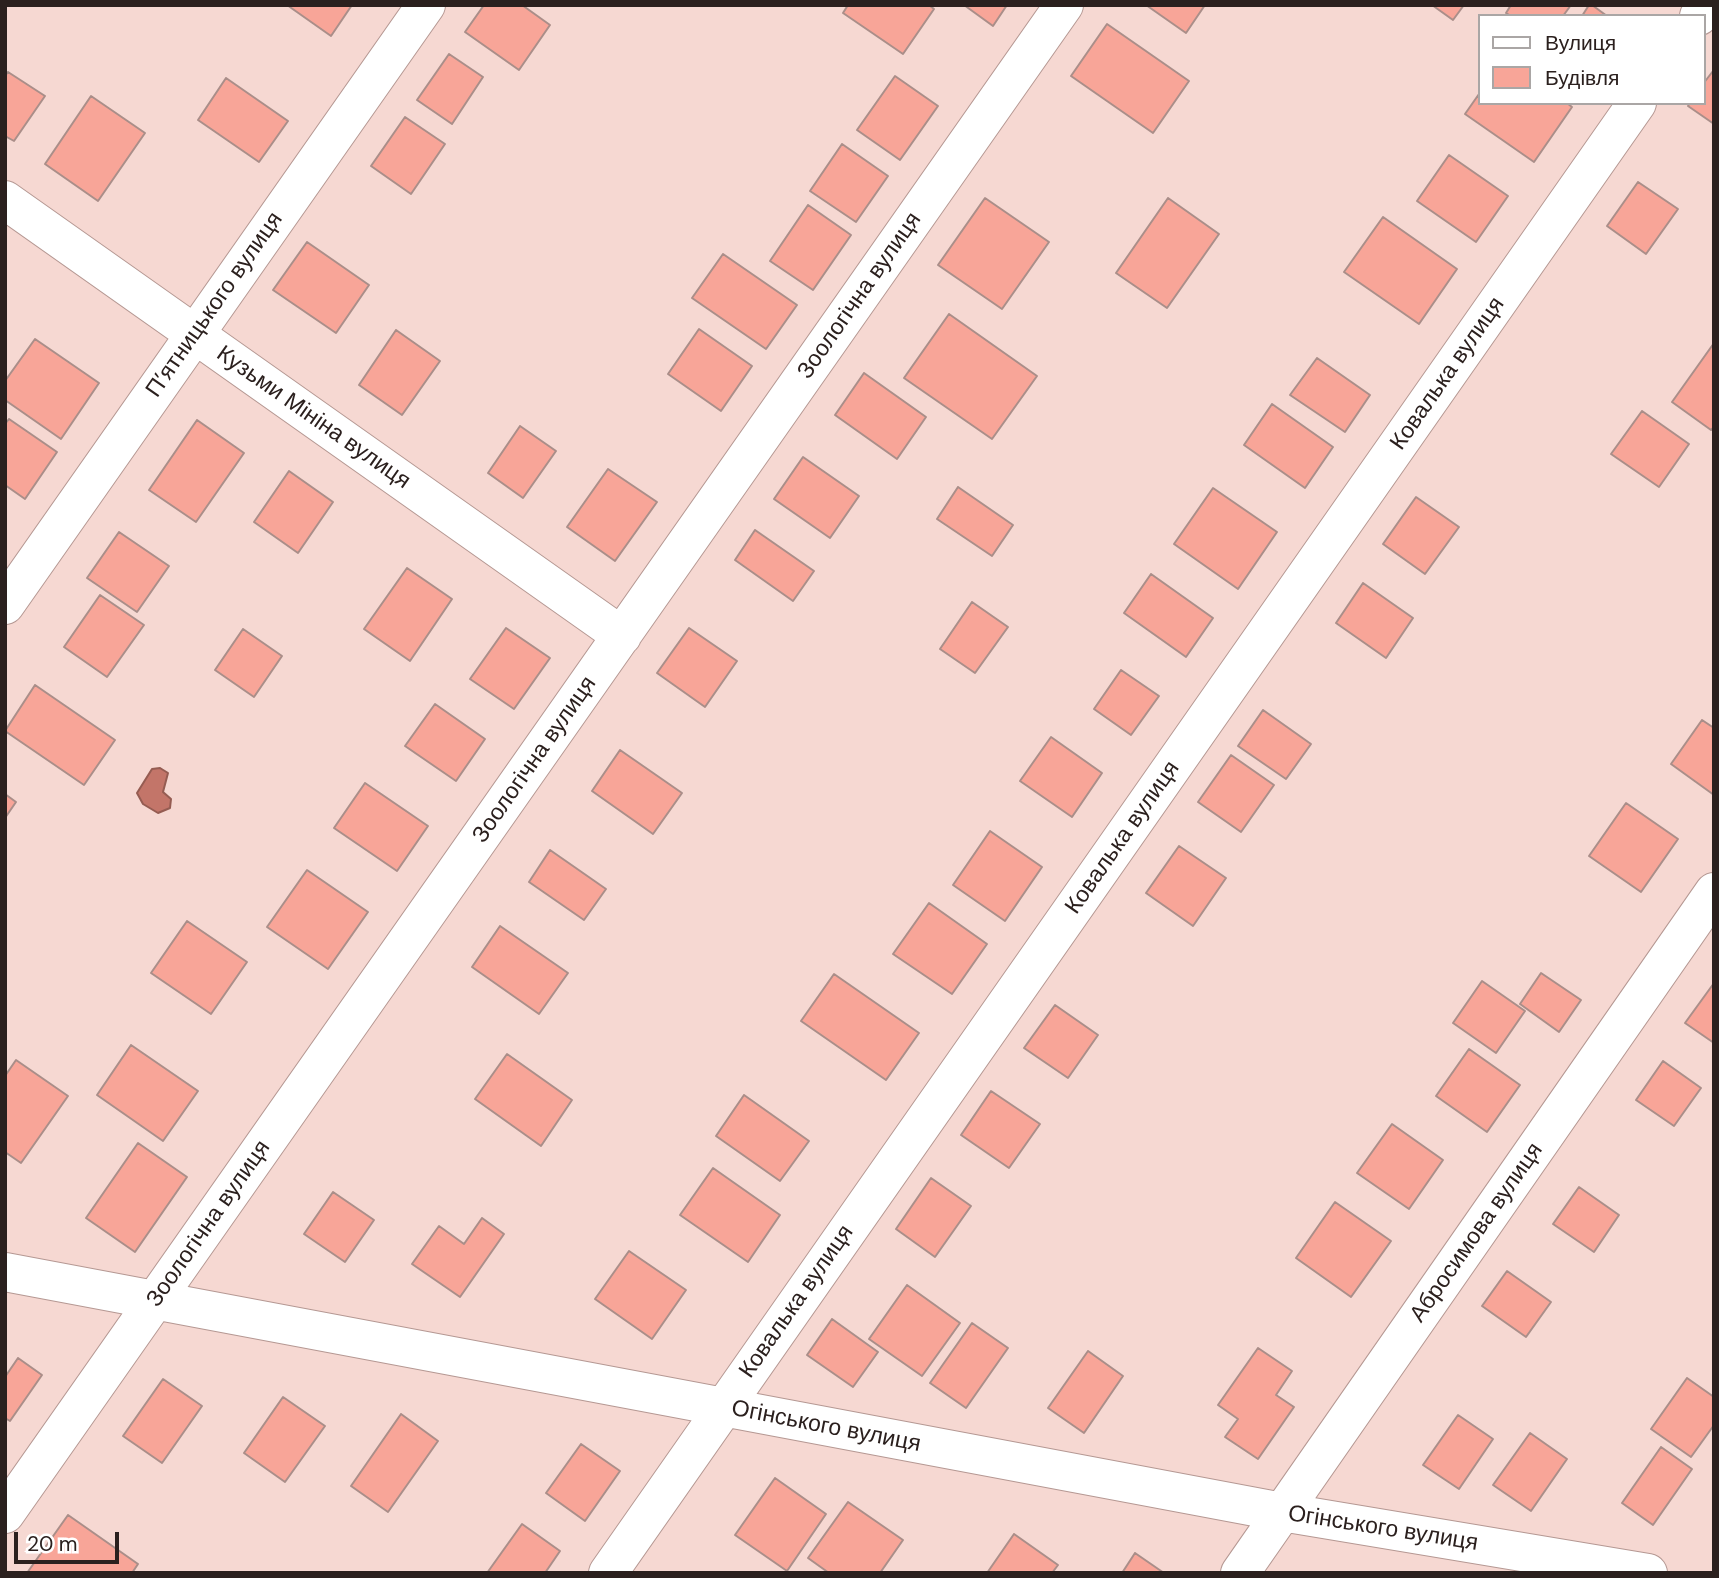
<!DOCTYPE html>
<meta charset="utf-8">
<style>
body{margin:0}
#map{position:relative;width:1719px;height:1578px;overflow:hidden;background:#f6d8d2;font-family:"DM Sans",sans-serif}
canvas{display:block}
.frame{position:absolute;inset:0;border:7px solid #2b201e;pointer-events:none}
.legend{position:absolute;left:1478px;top:14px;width:228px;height:91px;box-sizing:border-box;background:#fff;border:2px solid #aaa6a5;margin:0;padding:9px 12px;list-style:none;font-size:21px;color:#2b201e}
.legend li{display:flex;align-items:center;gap:14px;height:35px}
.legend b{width:35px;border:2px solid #aaa6a5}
.scale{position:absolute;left:14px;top:1532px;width:105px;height:32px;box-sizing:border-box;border:4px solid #2b201e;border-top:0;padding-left:9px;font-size:21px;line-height:24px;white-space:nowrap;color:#2b201e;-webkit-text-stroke:5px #fff;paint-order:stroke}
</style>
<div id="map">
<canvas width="1719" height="1578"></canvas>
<div class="frame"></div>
<ul class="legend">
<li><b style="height:9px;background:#fff"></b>Вулиця</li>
<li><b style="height:19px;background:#f8a598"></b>Будівля</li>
</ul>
<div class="scale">20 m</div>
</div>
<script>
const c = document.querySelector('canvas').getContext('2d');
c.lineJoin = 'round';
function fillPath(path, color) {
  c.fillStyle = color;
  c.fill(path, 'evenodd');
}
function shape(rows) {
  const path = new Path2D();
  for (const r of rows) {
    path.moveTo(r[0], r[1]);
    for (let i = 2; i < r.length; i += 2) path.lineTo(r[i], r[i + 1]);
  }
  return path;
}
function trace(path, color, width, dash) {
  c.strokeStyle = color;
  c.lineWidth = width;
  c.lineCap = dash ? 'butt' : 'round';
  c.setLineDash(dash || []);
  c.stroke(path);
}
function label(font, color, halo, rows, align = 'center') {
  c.font = font + ' "DM Sans",sans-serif';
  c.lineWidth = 7;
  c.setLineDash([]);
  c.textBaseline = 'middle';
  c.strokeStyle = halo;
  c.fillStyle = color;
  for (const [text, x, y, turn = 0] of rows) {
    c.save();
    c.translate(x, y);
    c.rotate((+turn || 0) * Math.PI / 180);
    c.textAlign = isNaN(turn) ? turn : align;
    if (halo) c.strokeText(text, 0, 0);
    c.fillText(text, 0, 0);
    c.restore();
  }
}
const water = shape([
 [160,768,168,773,163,792,171,799,170,808,158,813,143,804,137,793,152,769,160,768]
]);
fillPath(water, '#c37569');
trace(water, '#955c52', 2);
const building = shape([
 [287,5,352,5,331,36,287,5],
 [484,5,522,5,550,25,519,70,465,32,484,5],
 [848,5,929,5,934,9,903,54,843,13,848,5],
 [964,5,1007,5,993,26,964,5],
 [1146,5,1205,5,1186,33,1146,5],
 [1432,5,1464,5,1453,20,1432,5],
 [1511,5,1571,5,1563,16,1511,16,1506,13,1511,5],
 [1589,5,1592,5,1607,16,1582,16,1589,5],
 [1107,24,1189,81,1153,133,1071,76,1107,24],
 [449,54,483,77,452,124,417,100,449,54],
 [1713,71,1714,71,1714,124,1688,106,1690,103,1703,103,1703,84,1713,71],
 [8,72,45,96,14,141,5,136,5,76,8,72],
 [895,76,938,106,900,160,857,130,895,76],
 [226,78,288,121,259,162,198,120,226,78],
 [1479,94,1479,103,1567,103,1572,107,1534,162,1465,114,1479,94],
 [91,96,145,133,98,201,45,164,91,96],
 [405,117,445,144,411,194,371,166,405,117],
 [842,144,888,176,856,222,810,191,842,144],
 [1449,155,1508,196,1476,242,1417,201,1449,155],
 [1638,182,1678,209,1646,254,1607,226,1638,182],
 [985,198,1049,242,1002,309,938,265,985,198],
 [1168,198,1219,234,1167,308,1116,273,1168,198],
 [808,205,851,235,813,290,770,261,808,205],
 [1383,217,1457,269,1419,324,1344,272,1383,217],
 [307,242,369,285,336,333,273,290,307,242],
 [723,254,797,305,766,349,692,298,723,254],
 [949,314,1037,376,992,439,904,378,949,314],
 [699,329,752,366,721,411,668,374,699,329],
 [396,330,440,361,402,415,359,385,396,330],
 [35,339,99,383,61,439,5,400,5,381,35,339],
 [1714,343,1714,427,1711,430,1672,402,1714,343],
 [1317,358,1370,395,1345,432,1290,395,1317,358],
 [864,373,926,417,897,459,835,415,864,373],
 [1272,404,1333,447,1305,488,1244,445,1272,404],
 [1642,411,1689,444,1659,487,1611,454,1642,411],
 [9,419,57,452,25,499,5,485,5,424,9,419],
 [197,420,244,453,196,522,149,490,197,420],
 [520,426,556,451,523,498,488,473,520,426],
 [803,457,859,496,830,538,774,499,803,457],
 [608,469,657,502,615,561,567,527,608,469],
 [289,471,333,502,298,553,254,522,289,471],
 [958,487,1013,525,992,556,937,519,958,487],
 [1213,488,1277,532,1238,589,1174,544,1213,488],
 [1416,497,1459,527,1425,574,1383,544,1416,497],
 [755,530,814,571,793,601,735,560,755,530],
 [119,532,169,566,137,612,87,578,119,532],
 [407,568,452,599,410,661,364,629,407,568],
 [1151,574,1213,618,1186,657,1124,613,1151,574],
 [1363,583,1413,618,1386,658,1336,623,1363,583],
 [100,595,144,625,107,677,64,647,100,595],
 [972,602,1008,627,975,673,940,649,972,602],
 [506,628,550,658,514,709,470,679,506,628],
 [689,628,737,661,705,707,657,673,689,628],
 [243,629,282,656,254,697,215,670,243,629],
 [1121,670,1159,696,1131,735,1094,709,1121,670],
 [35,685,115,740,84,785,5,731,35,685],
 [435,704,485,739,456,781,405,746,435,704],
 [1263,710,1311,744,1286,779,1238,746,1263,710],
 [1702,720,1714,728,1714,795,1671,764,1702,720],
 [1051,737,1102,773,1072,817,1020,781,1051,737],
 [620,750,682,793,653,834,592,791,620,750],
 [1231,755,1274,785,1241,832,1198,802,1231,755],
 [365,783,428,826,397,871,334,828,365,783],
 [5,794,16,802,5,818,5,794],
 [1626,803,1678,839,1641,892,1589,856,1626,803],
 [990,831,1042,867,1005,921,953,885,990,831],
 [1179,846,1226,878,1193,926,1146,893,1179,846],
 [550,850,606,889,584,920,529,882,550,850],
 [307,870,368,912,328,969,267,927,307,870],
 [929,903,987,944,952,994,893,954,929,903],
 [187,921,247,962,211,1014,151,973,187,921],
 [500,926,568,973,539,1014,472,967,500,926],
 [1541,973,1581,1000,1559,1032,1520,1004,1541,973],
 [834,974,919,1033,886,1080,801,1021,834,974],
 [1482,981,1525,1011,1496,1053,1453,1023,1482,981],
 [1714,983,1714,1043,1685,1023,1714,983],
 [1055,1005,1098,1035,1068,1078,1024,1048,1055,1005],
 [131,1045,198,1091,163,1141,97,1095,131,1045],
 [1469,1049,1520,1085,1487,1132,1436,1096,1469,1049],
 [507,1054,572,1100,541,1146,475,1099,507,1054],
 [16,1060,68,1096,21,1163,5,1152,5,1076,16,1060],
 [1663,1061,1701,1088,1674,1126,1636,1100,1663,1061],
 [991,1091,1040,1124,1009,1168,961,1135,991,1091],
 [744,1095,809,1141,780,1181,716,1136,744,1095],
 [1392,1124,1443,1160,1409,1209,1357,1173,1392,1124],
 [138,1143,187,1177,135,1252,86,1218,138,1143],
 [713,1168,780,1215,748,1262,680,1215,713,1168],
 [931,1178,971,1206,935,1257,896,1229,931,1178],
 [1579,1187,1619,1215,1594,1252,1553,1224,1579,1187],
 [333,1192,374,1220,345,1262,304,1234,333,1192],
 [1335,1202,1391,1241,1351,1297,1296,1258,1335,1202],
 [482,1218,504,1234,460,1297,412,1264,439,1226,464,1244,482,1218],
 [629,1251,686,1290,652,1339,595,1299,629,1251],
 [1507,1271,1551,1302,1526,1337,1482,1306,1507,1271],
 [907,1285,960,1323,922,1376,869,1339,907,1285],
 [832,1319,878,1352,853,1387,807,1355,832,1319],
 [972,1323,1008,1348,966,1408,930,1383,972,1323],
 [1258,1348,1292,1371,1276,1395,1294,1407,1258,1459,1225,1437,1238,1419,1218,1405,1258,1348],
 [1088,1351,1123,1376,1084,1433,1048,1408,1088,1351],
 [18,1358,42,1375,10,1421,5,1418,5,1377,18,1358],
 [1687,1378,1714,1397,1714,1425,1691,1457,1651,1429,1687,1378],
 [163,1379,202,1406,162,1463,123,1436,163,1379],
 [283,1397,325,1426,285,1482,244,1453,283,1397],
 [401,1414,438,1441,388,1512,351,1486,401,1414],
 [1458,1415,1493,1439,1459,1489,1423,1465,1458,1415],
 [1530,1433,1567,1459,1531,1511,1493,1485,1530,1433],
 [581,1444,620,1471,585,1521,546,1493,581,1444],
 [1661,1447,1692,1469,1653,1525,1622,1503,1661,1447],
 [775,1478,826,1514,787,1571,735,1535,775,1478],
 [848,1502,903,1540,880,1573,829,1573,808,1558,848,1502],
 [68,1515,138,1564,132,1573,27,1573,68,1515],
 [522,1524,560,1551,545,1573,487,1573,522,1524],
 [1014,1534,1058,1565,1052,1573,987,1573,1014,1534],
 [1135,1553,1164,1573,1122,1573,1135,1553]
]);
fillPath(building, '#f8a598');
trace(building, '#aa8e89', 2);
const minor = shape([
 [1699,16,1706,5],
 [5,200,622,636],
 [5,605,426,5],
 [5,1272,1282,1512,1648,1573],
 [5,1514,1064,5],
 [608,1573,1637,103],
 [1240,1573,1714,892]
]);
trace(minor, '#b59893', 40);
trace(minor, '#fff', 38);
label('23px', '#2b201e', '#fff', [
 ["Зоологічна вулиця",860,296,-55],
 ["П’ятницького вулиця",215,305,-55],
 ["Ковалька вулиця",1448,374,-55],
 ["Кузьми Мініна вулиця",313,418,35],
 ["Зоологічна вулиця",535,760,-55],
 ["Ковалька вулиця",1123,838,-55],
 ["Зоологічна вулиця",209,1224,-55],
 ["Абросимова вулиця",1477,1233,-55],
 ["Ковалька вулиця",797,1302,-55],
 ["Огінського вулиця",826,1427,11],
 ["Огінського вулиця",1383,1529,9]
]);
</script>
